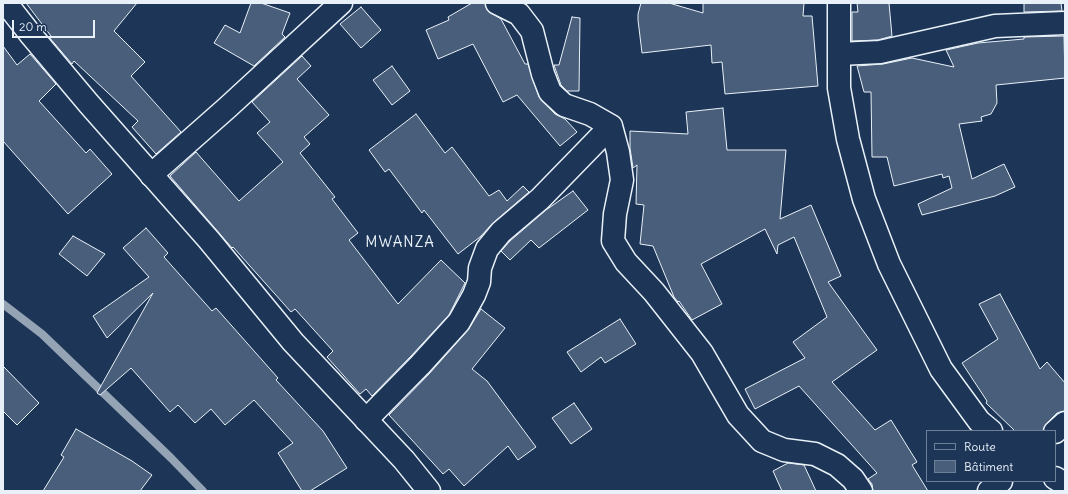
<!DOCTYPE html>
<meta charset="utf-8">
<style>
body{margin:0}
#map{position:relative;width:1068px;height:494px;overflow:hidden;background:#1d3557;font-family:Delius,sans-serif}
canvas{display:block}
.frame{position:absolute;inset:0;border:4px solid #e8f1f8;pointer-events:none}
.legend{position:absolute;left:926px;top:430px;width:130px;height:52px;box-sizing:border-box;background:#1d3557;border:1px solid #6e8097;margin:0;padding:5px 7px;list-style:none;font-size:12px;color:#e8f1f8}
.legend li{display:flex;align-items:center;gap:8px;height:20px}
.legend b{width:20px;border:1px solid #6e8097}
.scale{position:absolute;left:12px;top:20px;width:83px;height:18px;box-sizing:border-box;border:2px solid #e8f1f8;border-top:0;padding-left:5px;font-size:12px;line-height:14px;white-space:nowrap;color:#e8f1f8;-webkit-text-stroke:3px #1d3557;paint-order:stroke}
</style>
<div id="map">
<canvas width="1068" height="494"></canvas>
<div class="frame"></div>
<ul class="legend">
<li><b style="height:5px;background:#1d3557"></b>Route</li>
<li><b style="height:11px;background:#495e7a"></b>Bâtiment</li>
</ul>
<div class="scale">20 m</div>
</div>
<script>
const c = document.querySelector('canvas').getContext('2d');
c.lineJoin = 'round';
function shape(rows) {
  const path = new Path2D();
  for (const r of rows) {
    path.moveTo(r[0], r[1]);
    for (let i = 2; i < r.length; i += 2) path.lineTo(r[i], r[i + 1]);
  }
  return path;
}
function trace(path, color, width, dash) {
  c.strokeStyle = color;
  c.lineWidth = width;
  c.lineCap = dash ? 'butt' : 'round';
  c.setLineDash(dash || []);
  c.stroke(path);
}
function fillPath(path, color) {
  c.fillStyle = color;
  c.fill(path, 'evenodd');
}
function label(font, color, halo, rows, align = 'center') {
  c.font = font + ' Delius,sans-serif';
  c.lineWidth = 3;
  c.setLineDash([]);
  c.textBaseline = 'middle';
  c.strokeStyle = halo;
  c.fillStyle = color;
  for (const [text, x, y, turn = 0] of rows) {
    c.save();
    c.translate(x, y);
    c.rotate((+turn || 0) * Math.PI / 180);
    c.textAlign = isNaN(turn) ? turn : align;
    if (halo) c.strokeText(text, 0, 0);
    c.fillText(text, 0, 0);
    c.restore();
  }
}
trace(shape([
 [3,304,42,334,171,458,203,491]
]), '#95a4b5', 8);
const building = shape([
 [26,3,137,3,114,31,145,62,131,76,181,132,156,154,132,127,138,121,74,61,72,64,49,37,51,36,26,3],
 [251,3,261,3,290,13,282,34,285,37,254,66,214,43,225,25,240,33,251,3],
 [472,3,485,3,487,10,501,19,525,64,528,64,539,97,555,114,565,119,577,132,560,146,517,95,503,102,473,44,438,59,426,30,449,20,448,17,472,3],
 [641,3,669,3,703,13,703,3,804,3,803,16,812,16,818,86,725,94,722,62,712,63,711,45,642,53,638,20,638,14,641,3],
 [857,3,889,3,892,36,878,40,852,41,852,12,858,12,857,3],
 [1024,3,1061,3,1062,11,1024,12,1024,3],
 [361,7,381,30,361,48,340,24,361,7],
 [572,17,580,18,579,91,567,91,561,85,554,65,559,65,572,17],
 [1064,36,1065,78,996,85,997,103,991,114,981,117,982,121,959,124,972,179,1004,164,1015,187,995,196,922,215,918,204,952,188,949,176,943,178,942,174,894,186,887,157,872,157,871,92,864,92,857,66,883,64,912,58,954,67,946,50,978,43,1024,39,1024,37,1064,36],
 [3,46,17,65,30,54,56,84,39,101,86,153,90,149,112,174,68,214,3,141,3,46],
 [302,56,311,66,297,79,329,115,304,137,310,144,300,153,335,197,332,199,358,233,349,240,398,304,441,260,465,283,449,315,411,356,372,396,366,389,360,394,327,357,333,351,295,309,291,312,233,247,232,248,170,176,196,152,239,201,283,162,257,133,270,122,252,102,302,56],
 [392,66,410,91,392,105,373,80,392,66],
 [723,108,727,150,786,150,780,219,811,205,841,276,828,282,877,350,832,382,875,430,891,420,917,462,912,465,928,491,873,491,872,484,868,479,877,473,799,386,755,409,745,389,805,358,793,342,827,317,794,237,778,245,777,254,765,229,701,264,722,304,692,320,679,301,678,302,674,297,653,246,640,244,644,205,636,204,637,165,633,168,630,148,630,131,688,134,686,112,723,108],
 [416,114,445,153,452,147,489,196,499,190,507,201,523,186,529,192,493,223,480,237,458,254,424,210,422,213,389,169,385,172,369,150,416,114],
 [573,191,588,210,539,248,531,240,510,260,501,251,510,241,546,210,573,191],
 [146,228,168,253,164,257,212,311,216,308,278,378,276,380,323,431,347,468,310,491,302,491,278,453,293,443,254,400,225,425,211,409,195,423,178,405,170,412,131,368,100,395,97,393,153,293,107,338,93,316,149,277,123,248,146,228],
 [73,236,105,254,87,276,59,254,73,236],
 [1000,294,1040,369,1047,362,1065,383,1065,411,1057,413,1047,423,1043,431,1015,431,986,403,987,401,962,363,998,339,979,304,1000,294],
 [481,309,505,328,472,369,487,381,536,447,518,460,508,446,464,486,449,469,443,474,389,415,429,374,468,330,481,309],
 [620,319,636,344,605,363,601,357,581,372,567,352,620,319],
 [3,366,39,403,17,425,3,411,3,366],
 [574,403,592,429,571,444,552,418,574,403],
 [76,429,132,461,152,475,140,491,43,491,64,457,61,455,76,429],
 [788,463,804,465,816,491,782,491,773,471,788,463]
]);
fillPath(building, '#495e7a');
trace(building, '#e8f1f8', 1);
const minor = shape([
 [497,3,519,14,532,31,543,74,550,92,564,105,590,114,611,126,618,152,622,180,615,214,613,241,626,262,654,292,702,353,738,415,762,441,784,450,815,454,837,465,853,479,861,491],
 [839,3,839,88,848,139,864,199,889,264,941,369,979,421,991,431],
 [839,54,880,52,995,26,1065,23],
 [151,175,228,107,341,3],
 [366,420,420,365,459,322,474,295,479,282,480,268,487,249,501,232,540,199,611,126],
 [1055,432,1065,423],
 [1055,478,1065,484],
 [989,491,1001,481]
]);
const tertiary = shape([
 [6,3,31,35,89,104,209,240,293,342,404,460,429,491]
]);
trace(minor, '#e8f1f8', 25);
trace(tertiary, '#e8f1f8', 25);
trace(minor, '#1d3557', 22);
trace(tertiary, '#1d3557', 22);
c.letterSpacing = '1px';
label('15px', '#e8f1f8', '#1d3557', [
 ["MWANZA",400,243]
]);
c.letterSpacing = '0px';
</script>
